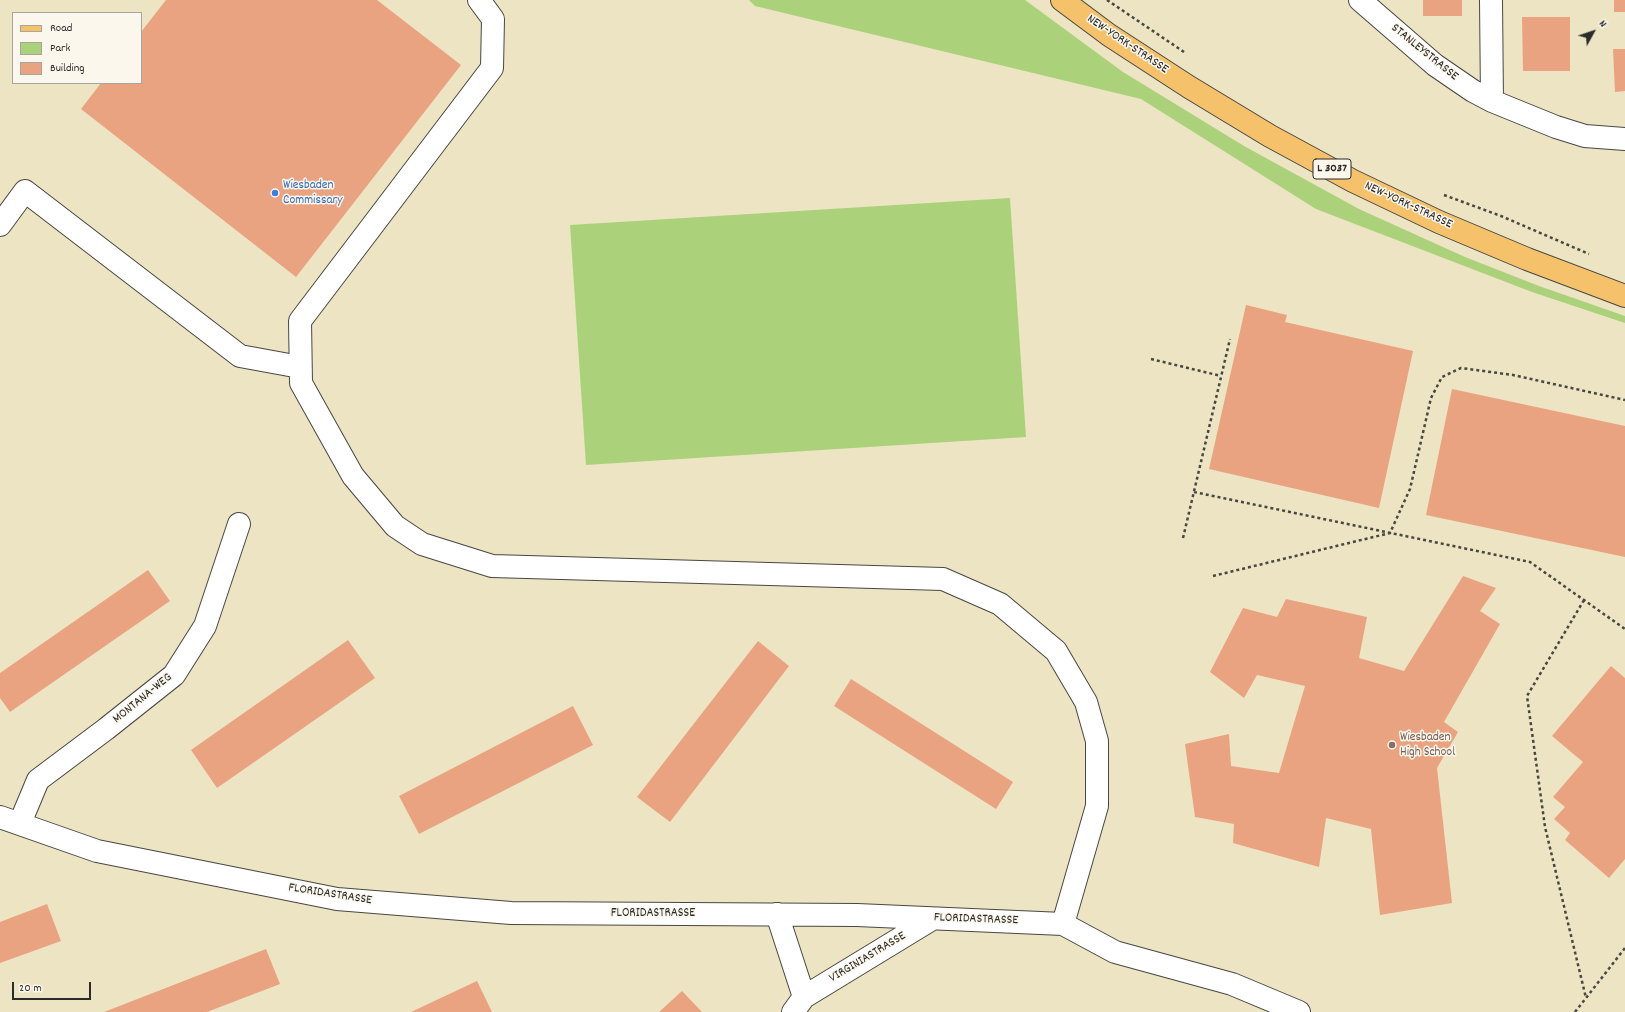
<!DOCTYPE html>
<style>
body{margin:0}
#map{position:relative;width:1625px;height:1012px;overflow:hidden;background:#ece4c3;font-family:Dekko,sans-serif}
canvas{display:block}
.legend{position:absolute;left:12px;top:12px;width:130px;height:72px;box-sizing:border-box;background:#fbf7ec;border:1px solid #a8a59f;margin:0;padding:5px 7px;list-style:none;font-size:12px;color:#2b2b2b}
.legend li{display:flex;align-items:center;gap:8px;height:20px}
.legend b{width:20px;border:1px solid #a8a59f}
.north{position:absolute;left:1573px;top:12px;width:40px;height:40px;-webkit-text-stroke:3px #fbf7ec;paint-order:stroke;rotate:50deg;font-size:11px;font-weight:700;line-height:16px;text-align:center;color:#2b2b2b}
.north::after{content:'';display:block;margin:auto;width:14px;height:18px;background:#2b2b2b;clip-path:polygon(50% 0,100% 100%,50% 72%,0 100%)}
.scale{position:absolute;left:12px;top:982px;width:79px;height:18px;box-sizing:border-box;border:2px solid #2b2b2b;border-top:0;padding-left:5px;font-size:12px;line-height:14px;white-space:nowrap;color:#2b2b2b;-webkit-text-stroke:3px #fbf7ec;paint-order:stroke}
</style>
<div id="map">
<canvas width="1625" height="1012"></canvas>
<ul class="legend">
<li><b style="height:5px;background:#f6c16b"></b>Road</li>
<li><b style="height:11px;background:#acd17b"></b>Park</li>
<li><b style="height:11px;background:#eaa381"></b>Building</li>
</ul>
<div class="north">N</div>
<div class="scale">20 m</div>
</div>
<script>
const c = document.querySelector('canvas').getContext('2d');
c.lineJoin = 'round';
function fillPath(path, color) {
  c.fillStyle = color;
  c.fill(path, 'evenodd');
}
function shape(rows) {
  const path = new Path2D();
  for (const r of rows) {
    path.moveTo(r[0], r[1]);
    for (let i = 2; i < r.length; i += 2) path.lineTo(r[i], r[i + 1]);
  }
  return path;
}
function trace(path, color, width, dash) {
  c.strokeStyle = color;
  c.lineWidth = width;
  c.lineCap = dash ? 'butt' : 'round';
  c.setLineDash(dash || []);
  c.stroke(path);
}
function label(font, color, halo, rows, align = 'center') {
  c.font = font + ' Dekko,sans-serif';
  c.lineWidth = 3;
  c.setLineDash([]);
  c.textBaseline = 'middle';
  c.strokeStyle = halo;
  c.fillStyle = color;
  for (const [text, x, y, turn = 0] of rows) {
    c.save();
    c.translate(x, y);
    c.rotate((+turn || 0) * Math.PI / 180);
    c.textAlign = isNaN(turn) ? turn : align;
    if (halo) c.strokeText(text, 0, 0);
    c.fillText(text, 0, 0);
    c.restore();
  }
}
fillPath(shape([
 [749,0,1025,0,1123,72,1244,146,1359,209,1465,257,1539,286,1625,316,1625,323,1532,292,1316,209,1141,99,755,6],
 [1010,198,1026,437,586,465,570,225]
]), '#acd17b');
fillPath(shape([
 [166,0,377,0,461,65,296,277,81,109,101,83,141,83,141,32],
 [1423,0,1462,0,1462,16,1423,16],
 [1614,0,1625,0,1625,12,1614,12],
 [1522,17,1570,17,1570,71,1523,71],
 [1613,49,1625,49,1625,91,1615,92],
 [1246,305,1287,315,1285,322,1413,351,1379,508,1209,469],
 [1452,389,1625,426,1625,557,1426,515],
 [148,570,170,601,10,712,0,698,0,673],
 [1463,576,1496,588,1480,611,1500,624,1444,722,1458,732,1437,768,1452,903,1380,915,1371,829,1326,818,1319,867,1233,843,1234,824,1195,817,1185,744,1229,734,1231,766,1279,773,1305,686,1257,675,1244,698,1210,672,1243,608,1277,617,1286,599,1367,617,1359,658,1404,671],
 [348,640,375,678,217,788,191,750],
 [758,641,789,666,670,822,637,797],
 [1611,666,1625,678,1625,859,1609,878,1565,840,1570,833,1554,819,1565,807,1553,797,1583,762,1552,736],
 [851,679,1013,782,996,809,834,706],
 [573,706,593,745,419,834,399,796],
 [47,904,61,941,0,963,0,922],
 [266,949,280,984,207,1012,104,1012],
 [477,981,492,1012,411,1012],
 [682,991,702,1012,659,1012]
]), '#eaa381');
const minor = shape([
 [479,0,493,19,492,68,300,321,301,383,353,476,395,526,422,544,492,566,943,579,1000,604,1056,651,1086,702,1097,741,1097,806,1063,924],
 [1360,0,1435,65,1473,91,1492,101,1556,127,1585,136,1625,139],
 [1491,0,1492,101],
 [0,225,25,191,240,356,300,367],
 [0,817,97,851,337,899,511,913,857,915,1063,924,1115,952,1232,984,1299,1012],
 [20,823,38,780,106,729,174,675,205,626,239,524],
 [777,914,804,997,793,1012],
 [804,997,932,919]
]);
const major = shape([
 [1062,0,1109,35,1189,87,1270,136,1353,181,1439,222,1527,259,1625,296]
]);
trace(minor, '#484742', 24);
trace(major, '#484742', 24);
trace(shape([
 [1107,0,1184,52],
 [1444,195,1501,216,1589,254],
 [1151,359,1221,376],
 [1194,492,1530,562,1625,629],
 [1183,538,1230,339],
 [1213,576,1390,533,1410,489,1431,398,1442,377,1461,368,1513,375,1625,400],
 [1584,600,1527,696,1545,827,1586,998,1625,948],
 [1575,1012,1586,998]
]), '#484742', 2.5, [3, 3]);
trace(minor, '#fff', 22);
trace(major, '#f6c16b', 22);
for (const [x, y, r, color] of [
 [275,193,4,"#3f7fe0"],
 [1392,745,4,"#8d6e63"]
]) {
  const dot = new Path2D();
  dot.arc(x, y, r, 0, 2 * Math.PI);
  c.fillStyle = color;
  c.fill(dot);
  trace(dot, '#fbf7ec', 1.5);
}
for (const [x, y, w] of [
 [1332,169,38]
]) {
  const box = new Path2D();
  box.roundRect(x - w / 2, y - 10, w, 20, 3);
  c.fillStyle = '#fbf7ec';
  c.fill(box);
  trace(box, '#2b2b2b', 1);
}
label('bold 12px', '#2b2b2b', null, [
 ["L 3037",1332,169]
]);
label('13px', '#2b2b2b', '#fbf7ec', [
 ["NEW-YORK-STRASSE",1127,45,34],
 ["STANLEYSTRASSE",1424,53,39],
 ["NEW-YORK-STRASSE",1408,206,25],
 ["MONTANA-WEG",143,699,-39],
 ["FLORIDASTRASSE",330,895,9],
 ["FLORIDASTRASSE",653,914],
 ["FLORIDASTRASSE",976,920,2],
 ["VIRGINIASTRASSE",868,958,-31]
]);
label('13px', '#366cbe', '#fbf7ec', [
 ["Wiesbaden",283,186],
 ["Commissary",283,201]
], 'left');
label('13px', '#785e54', '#fbf7ec', [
 ["Wiesbaden",1400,738],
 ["High School",1400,753]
], 'left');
</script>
